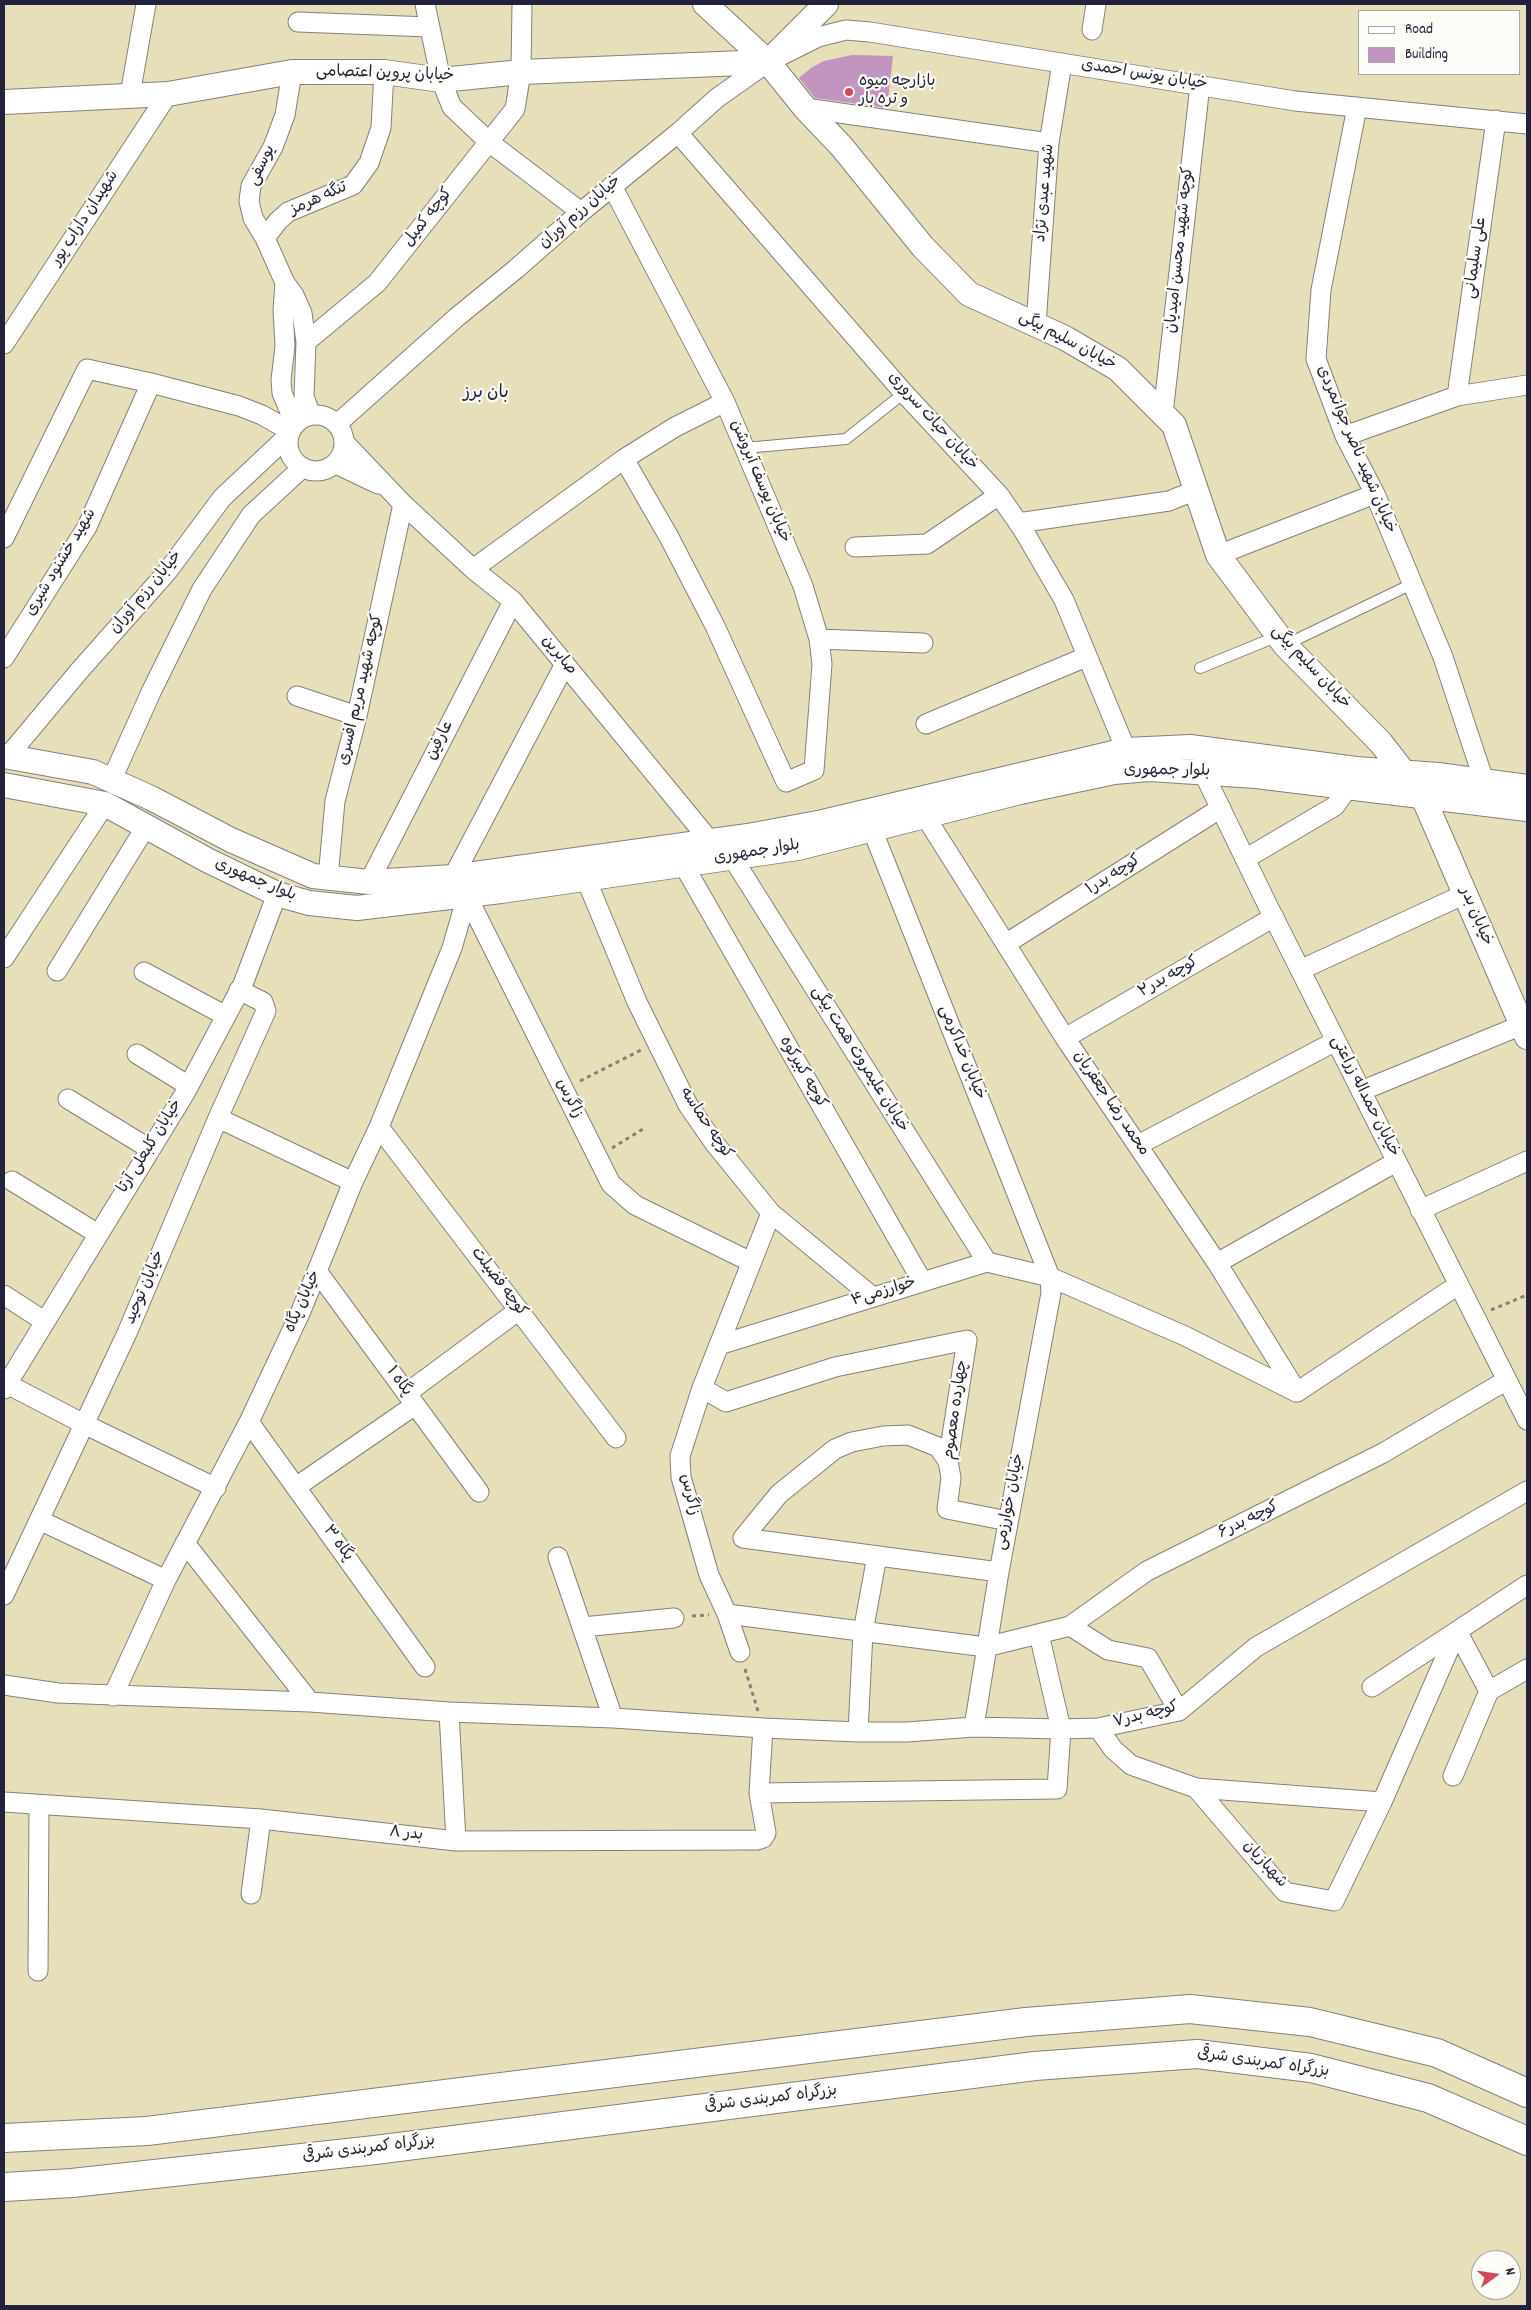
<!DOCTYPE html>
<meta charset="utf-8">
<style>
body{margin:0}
#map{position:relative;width:1531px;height:2310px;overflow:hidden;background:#e6dfba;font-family:Dekko,sans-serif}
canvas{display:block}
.frame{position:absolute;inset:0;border:5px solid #22223b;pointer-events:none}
.legend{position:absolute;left:1358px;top:10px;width:162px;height:65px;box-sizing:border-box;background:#fdfcf7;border:1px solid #a5a5ac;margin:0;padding:6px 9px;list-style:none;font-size:15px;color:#22223b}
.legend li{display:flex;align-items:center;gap:10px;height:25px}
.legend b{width:25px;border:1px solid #a5a5ac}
.north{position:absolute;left:1471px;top:2250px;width:50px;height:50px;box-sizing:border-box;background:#fdfcf7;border:1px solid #a5a5ac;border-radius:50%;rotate:76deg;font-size:14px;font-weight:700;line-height:20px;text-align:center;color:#22223b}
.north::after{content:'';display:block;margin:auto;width:18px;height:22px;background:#d1495b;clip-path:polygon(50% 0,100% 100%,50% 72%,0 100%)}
</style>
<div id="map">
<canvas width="1531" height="2310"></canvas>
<div class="frame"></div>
<ul class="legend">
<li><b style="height:6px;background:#fff"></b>Road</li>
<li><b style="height:14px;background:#c294c0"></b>Building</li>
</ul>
<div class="north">N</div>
</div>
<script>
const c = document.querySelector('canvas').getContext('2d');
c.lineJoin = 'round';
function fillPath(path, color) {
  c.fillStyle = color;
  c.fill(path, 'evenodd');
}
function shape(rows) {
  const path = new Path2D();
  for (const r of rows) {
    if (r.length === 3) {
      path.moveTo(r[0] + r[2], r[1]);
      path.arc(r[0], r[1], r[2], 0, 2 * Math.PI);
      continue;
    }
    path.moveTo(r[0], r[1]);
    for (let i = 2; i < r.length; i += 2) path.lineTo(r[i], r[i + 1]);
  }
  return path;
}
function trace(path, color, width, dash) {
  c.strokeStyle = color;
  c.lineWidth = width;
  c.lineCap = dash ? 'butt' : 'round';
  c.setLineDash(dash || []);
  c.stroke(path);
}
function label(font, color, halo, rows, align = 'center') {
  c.font = font + ' Dekko,"Playpen Sans Arabic",sans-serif';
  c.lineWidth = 4.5;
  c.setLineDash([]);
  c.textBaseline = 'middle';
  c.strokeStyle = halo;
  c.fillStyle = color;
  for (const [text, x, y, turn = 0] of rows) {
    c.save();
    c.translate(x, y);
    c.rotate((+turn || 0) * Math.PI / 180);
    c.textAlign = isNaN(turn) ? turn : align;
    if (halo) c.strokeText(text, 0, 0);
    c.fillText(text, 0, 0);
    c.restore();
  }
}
fillPath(shape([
 [852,55,893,56,887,108,815,98,799,78,811,68,824,61]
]), '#c294c0');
const service = shape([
 [744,448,846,439,904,393],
 [1285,645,1412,584],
 [1200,668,1278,636]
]);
const minor = shape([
 [425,4,441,80,452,107,489,142,581,212],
 [298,22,430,27],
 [1092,30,1096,4],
 [292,72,285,115,273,147,251,186,249,201,253,218,265,238,285,283,294,295,302,313,306,342,304,397,311,415],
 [130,95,146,4],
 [1357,107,1321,290,1316,359,1345,436,1375,494,1443,657,1484,781],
 [805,108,1049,143],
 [678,133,904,393,999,495,1022,528,1064,600,1126,750],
 [612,186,725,402,803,586,819,639,822,664,814,770,786,782,715,626,669,537,624,459],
 [265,238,278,221,288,212,353,185,369,163,381,128,384,72],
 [285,283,283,310,285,346,281,380,282,393,295,424],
 [1036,324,1049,143,1062,63],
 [306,342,377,283,515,109,521,72,522,4],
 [4,344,168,94],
 [1457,396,1496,120],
 [1163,414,1200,85],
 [316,443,28],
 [337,424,457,317,516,269,581,212,678,133,717,98,768,62,818,37,846,30,870,32,1295,101,1527,124],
 [1345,436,1457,396,1527,385],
 [344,442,403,504,473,569,513,601,710,841],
 [336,464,378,484],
 [1018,523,1169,501,1196,490],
 [4,538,87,369,151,383,239,406,262,415,290,431],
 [855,547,927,544,999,495],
 [1218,555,1375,494],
 [473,569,624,459,675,427,725,402],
 [819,639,923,643],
 [4,658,87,527,151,383],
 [297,696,357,716],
 [926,724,1086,657],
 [9,755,80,670,167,572,222,498,289,435],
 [1203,772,1267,904,1527,1420],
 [112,779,152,690,202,589,251,515,302,468],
 [925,816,1065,1038,1217,1263,1297,1392],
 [872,829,1050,1277,1051,1293,999,1572,974,1727],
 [732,857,987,1262],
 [1245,859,1335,806,1347,789],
 [683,864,922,1281],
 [453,877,565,664],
 [328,878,335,801,357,716,403,504],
 [586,879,637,1002,688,1105,715,1144,771,1213,873,1297],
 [369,882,513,601],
 [467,896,611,1184,635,1205,751,1262],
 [1007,943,1221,808],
 [4,958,105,804],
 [1300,970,1465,894],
 [57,971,145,828],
 [144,972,226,1016],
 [1065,1038,1274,917],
 [137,1054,189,1086],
 [1361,1091,1522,1025,1527,1020],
 [68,1099,150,1149],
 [218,1118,353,1182],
 [379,1127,616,1438],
 [1138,1145,1336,1041],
 [12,1181,98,1234],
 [1420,1210,1527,1161],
 [1217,1263,1396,1162],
 [317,1271,479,1492],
 [4,1295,44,1321],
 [719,1345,987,1262,1050,1277,1185,1336,1296,1392],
 [7,1384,84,1424,216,1488],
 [702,1388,726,1402,835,1367,967,1340,948,1461,951,1478,947,1509,1008,1521],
 [4,1389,185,1093,243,984,277,894],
 [1297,1392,1458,1285],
 [407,1393,519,1310],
 [249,1422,425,1667],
 [296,1487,415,1405],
 [39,1520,166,1580],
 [743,1538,999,1572],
 [743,1538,779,1494,835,1449,852,1442,883,1436,908,1435,938,1447,948,1461],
 [185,1543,310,1702],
 [558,1557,613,1718],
 [4,1595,127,1333,218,1118,266,1011,263,1002,239,990],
 [727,1614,986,1647,1070,1626,1147,1571,1383,1453,1507,1380],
 [1070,1626,1108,1650,1148,1658,1179,1711],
 [583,1627,674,1618],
 [1457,1631,1489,1691],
 [740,1652,727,1614,709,1575,681,1477,680,1456,702,1388,771,1213],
 [4,1685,58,1693,310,1702,449,1712,613,1718,763,1728,858,1732,907,1732,974,1727,1061,1729,1098,1728,1179,1711,1256,1647,1527,1491],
 [1372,1687,1527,1585],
 [113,1696,166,1580,249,1422,301,1311,353,1182,379,1127,452,948,467,896],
 [449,1712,456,1841],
 [1098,1728,1113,1749,1131,1765,1196,1788,1382,1802],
 [858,1732,863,1632,877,1556],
 [1453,1776,1489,1691,1527,1669],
 [1196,1788,1285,1892,1334,1901,1382,1802,1457,1631],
 [759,1793,1057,1789,1061,1729,1039,1634],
 [4,1802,261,1819,456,1841,757,1840,763,1838,766,1833,759,1793,763,1728],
 [251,1894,261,1819],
 [38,1971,39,1806]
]);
const tertiary = shape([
 [705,4,768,62,805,108,842,147,923,247,969,294,1065,338,1118,369,1174,425,1218,555,1285,645,1381,743,1423,797,1527,1037],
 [768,62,826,4],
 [4,102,168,94,292,72,384,72,441,80,521,72,768,62],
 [4,756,93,772,151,798,231,840,313,876,369,882,453,877,748,836,823,822,1126,750,1190,747,1356,769,1438,775,1527,787],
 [4,785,105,804,207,860,277,894,309,903,357,908,501,891,798,848,1020,792,1114,772,1150,769,1256,776,1527,809]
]);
const trunk = shape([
 [4,2138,147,2131,1026,2022,1190,2009,1310,2022,1437,2053,1527,2093],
 [4,2187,72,2183,375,2150,1035,2066,1197,2054,1311,2068,1428,2098,1527,2141]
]);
trace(service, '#84807a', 12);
trace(minor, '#84807a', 21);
trace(tertiary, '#84807a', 26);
trace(trunk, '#84807a', 30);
trace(shape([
 [580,1081,641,1050],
 [612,1148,643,1129],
 [1491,1310,1527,1295],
 [692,1616,709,1615],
 [745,1669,758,1711]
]), '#84807a', 3, [4, 4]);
trace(service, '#fff', 10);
trace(minor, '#fff', 19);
trace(tertiary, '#fff', 24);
trace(trunk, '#fff', 28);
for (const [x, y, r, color] of [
 [849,92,5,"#d1495b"]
]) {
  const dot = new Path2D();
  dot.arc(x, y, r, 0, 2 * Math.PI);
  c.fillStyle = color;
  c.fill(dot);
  trace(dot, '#fdfcf7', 2);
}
label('16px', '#22223b', '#fdfcf7', [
 ["خیابان پروین اعتصامی",385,75,2],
 ["خیابان یونس احمدی",1144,76,9],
 ["یوسفی",263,166,-64],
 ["شهید عبدی نژاد",1046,193,-85],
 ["تنگه هرمز",319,200,-24],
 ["خیابان رزم آوران",581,213,-41],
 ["کوچه کمیل",429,218,-52],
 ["شهیدان داراب پور",86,219,-57],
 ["کوچه شهید محسن امیدیان",1181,250,-84],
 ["علی سلیمانی",1477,258,-82],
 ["خیابان سلیم بیگی",1067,342,28],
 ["خیابان حیات سروری",932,422,48],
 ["خیابان شهید ناصر جوانمردی",1355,450,67],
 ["خیابان یوسف آبروشن",759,482,67],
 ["شهید خشنود شیری",62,563,-59],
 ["خیابان رزم آوران",147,593,-50],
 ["صابرین",558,656,51],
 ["خیابان سلیم بیگی",1310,668,47],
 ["کوچه شهید مریم افسری",362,690,-77],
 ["عارفین",441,741,-63],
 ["بلوار جمهوری",1167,772,1],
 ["بلوار جمهوری",757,853,-9],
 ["کوچه بدر۱",1114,876,-32],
 ["بلوار جمهوری",255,881,23],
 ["خیابان بدر",1475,917,67],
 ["کوچه بدر۲",1169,978,-30],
 ["خیابان خداکرمی",961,1053,68],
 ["خیابان علیمروت همت بیگی",859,1060,58],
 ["کوچه کبیرکوه",802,1073,60],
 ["خیابان حمداله زراعتی",1364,1097,63],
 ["زاگرس",568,1099,64],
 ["محمد رضا جعفریان",1110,1104,56],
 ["کوچه حماسه",705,1124,56],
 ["خیابان کلبعلی آرتا",151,1147,-58],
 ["کوچه فضیلت",498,1283,53],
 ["خیابان توحید",146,1288,-67],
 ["خوارزمی۴",884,1293,-17],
 ["خیابان پگاه",304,1302,-66],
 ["پگاه ۱",398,1382,54],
 ["چهارده معصوم",957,1410,-82],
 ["زاگرس",688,1495,77],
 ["خیابان خوارزمی",1011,1502,-79],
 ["کوچه بدر۶",1249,1521,-26],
 ["پگاه ۳",337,1544,54],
 ["کوچه بدر۷",1146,1716,-14],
 ["بدر ۸",406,1835,6],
 ["شهبازیان",1264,1865,48],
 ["بزرگراه کمربندی شرقی",1263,2064,8],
 ["بزرگراه کمربندی شرقی",771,2100,-7],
 ["بزرگراه کمربندی شرقی",369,2150,-7]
]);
label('16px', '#22223b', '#fdfcf7', [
 ["بازارچه میوه",859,83],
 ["و تره بار",859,101]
], 'left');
label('18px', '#22223b', '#fdfcf7', [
 ["بان برز",486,395]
]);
</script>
